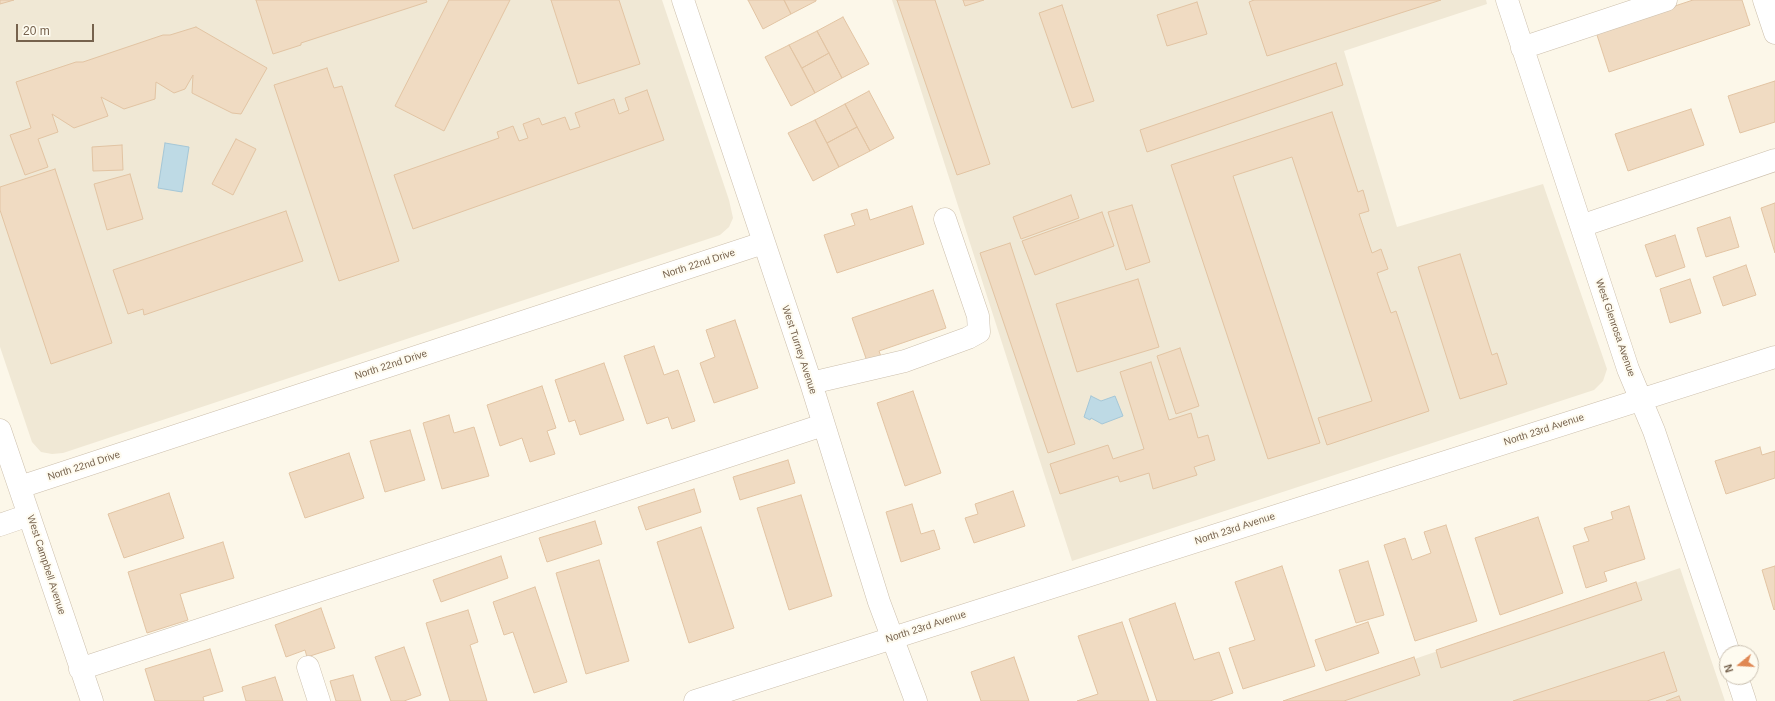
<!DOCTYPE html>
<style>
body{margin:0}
#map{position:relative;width:1775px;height:701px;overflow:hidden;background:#fcf7e9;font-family:Helvetica,sans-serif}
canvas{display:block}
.north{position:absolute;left:1719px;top:645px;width:40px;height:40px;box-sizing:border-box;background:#fefbf0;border:1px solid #c8beaf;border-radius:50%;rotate:252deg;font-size:11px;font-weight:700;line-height:16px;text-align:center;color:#76624d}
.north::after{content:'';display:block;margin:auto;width:14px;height:18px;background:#e08854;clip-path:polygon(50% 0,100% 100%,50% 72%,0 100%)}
.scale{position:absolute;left:16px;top:24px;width:78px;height:18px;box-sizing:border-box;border:2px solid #76624d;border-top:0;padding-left:5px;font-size:12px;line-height:14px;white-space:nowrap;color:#76624d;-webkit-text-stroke:3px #fefbf0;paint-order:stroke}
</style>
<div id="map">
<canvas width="1775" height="701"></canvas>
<div class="north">N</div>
<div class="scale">20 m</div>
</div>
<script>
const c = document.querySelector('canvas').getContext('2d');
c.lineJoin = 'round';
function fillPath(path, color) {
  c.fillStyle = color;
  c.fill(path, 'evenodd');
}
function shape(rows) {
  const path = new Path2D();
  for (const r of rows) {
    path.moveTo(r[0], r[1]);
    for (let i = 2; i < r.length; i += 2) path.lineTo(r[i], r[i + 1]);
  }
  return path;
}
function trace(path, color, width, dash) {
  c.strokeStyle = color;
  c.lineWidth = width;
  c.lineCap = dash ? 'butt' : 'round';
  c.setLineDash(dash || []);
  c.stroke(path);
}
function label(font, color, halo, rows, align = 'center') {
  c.font = font + ' Helvetica,sans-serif';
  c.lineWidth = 4;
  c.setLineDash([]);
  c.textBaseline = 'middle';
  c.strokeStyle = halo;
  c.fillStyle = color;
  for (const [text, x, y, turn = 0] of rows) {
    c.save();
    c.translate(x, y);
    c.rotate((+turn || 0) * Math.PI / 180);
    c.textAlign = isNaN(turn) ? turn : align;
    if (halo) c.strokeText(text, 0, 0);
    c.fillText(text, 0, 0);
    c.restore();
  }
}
fillPath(shape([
 [0,0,662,0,729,200,733,218,729,227,720,235,63,453,52,454,41,452,32,442,0,347],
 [892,0,1486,0,1487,4,1344,51,1397,227,1543,184,1607,369,1603,381,1594,390,1072,561],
 [1680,568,1725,701,1292,701]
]), '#f0e8d5');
const water = shape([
 [165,143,189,147,182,192,158,188,165,143],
 [1091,396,1101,401,1115,396,1123,416,1102,424,1091,418,1090,420,1084,417,1091,396]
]);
fillPath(water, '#bedae5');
trace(water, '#a5c7d7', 1);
const building = shape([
 [0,0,14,0,0,4,0,0],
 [256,0,426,0,427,2,301,43,301,45,273,54,256,0],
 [449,0,510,0,444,131,395,106,449,0],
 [551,0,619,0,640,64,578,84,551,0],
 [748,0,784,0,791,14,763,29,748,0],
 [784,0,816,0,816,1,791,14,784,0],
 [897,0,935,0,990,164,957,175,897,0],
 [963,0,984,0,965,6,963,0],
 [1254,0,1441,0,1267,56,1249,2,1254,0],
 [1693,0,1742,0,1750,25,1609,72,1596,32,1693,0],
 [1197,2,1207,34,1167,46,1157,15,1197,2],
 [1062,5,1094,101,1072,108,1039,13,1062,5],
 [843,17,869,64,842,78,817,31,843,17],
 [196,27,267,68,241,114,232,113,192,93,193,75,185,89,174,93,156,82,155,99,124,109,101,97,108,116,74,128,52,114,58,132,38,139,48,167,25,175,10,135,31,128,16,82,76,62,83,62,163,35,170,35,196,27],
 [817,31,829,53,802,68,789,45,817,31],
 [789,45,815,93,791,106,765,57,789,45],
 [829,53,842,78,815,93,802,68,829,53],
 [1336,63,1343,85,1147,152,1140,130,1336,63],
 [327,68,334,88,342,86,399,261,339,281,274,85,327,68],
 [1775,81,1775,122,1740,133,1728,96,1775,81],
 [647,90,664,140,413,229,394,175,499,138,497,132,513,126,519,141,528,138,523,124,539,118,542,125,565,117,570,130,580,127,575,113,614,99,619,114,629,110,625,98,647,90],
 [869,91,894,138,870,151,845,104,869,91],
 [845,104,857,127,827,143,815,120,845,104],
 [1691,109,1704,145,1628,171,1615,134,1691,109],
 [1332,112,1358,192,1363,190,1369,211,1359,214,1372,253,1381,249,1388,269,1377,273,1391,313,1396,311,1429,411,1327,445,1318,418,1372,401,1292,157,1233,176,1320,443,1268,459,1171,165,1332,112],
 [815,120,839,167,813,181,788,133,815,120],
 [857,127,870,151,839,167,827,143,857,127],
 [236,139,256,149,233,195,212,184,236,139],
 [122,145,123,170,93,171,92,147,122,145],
 [55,169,112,343,51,364,0,210,0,187,55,169],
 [130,174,143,219,107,230,94,184,130,174],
 [1071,195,1079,218,1021,239,1013,217,1071,195],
 [1775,203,1775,253,1761,208,1775,203],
 [1132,205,1150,262,1126,270,1108,212,1132,205],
 [912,206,924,244,837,273,824,235,855,225,851,214,867,209,870,220,912,206],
 [286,211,303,261,144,315,143,309,128,314,113,270,286,211],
 [1102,212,1114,246,1035,275,1022,241,1102,212],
 [1730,217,1739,247,1706,257,1697,228,1730,217],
 [1675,235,1685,267,1656,277,1645,245,1675,235],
 [1010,243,1075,444,1048,453,980,253,1010,243],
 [1460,254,1492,355,1497,353,1507,384,1460,399,1418,267,1460,254],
 [1746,265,1756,295,1723,306,1713,277,1746,265],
 [1138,279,1159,347,1077,372,1056,304,1138,279],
 [1690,279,1701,313,1670,323,1660,289,1690,279],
 [933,290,946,328,879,351,883,362,869,367,852,318,933,290],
 [735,320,758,388,714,403,700,363,715,357,706,330,735,320],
 [654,346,664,375,678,370,695,421,672,429,668,417,647,424,624,356,654,346],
 [1180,348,1199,406,1176,414,1157,356,1180,348],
 [1151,362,1169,420,1191,413,1198,438,1208,435,1215,460,1194,467,1197,475,1153,489,1149,473,1120,482,1118,476,1060,494,1050,464,1108,445,1113,459,1144,449,1120,372,1151,362],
 [604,363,624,420,580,435,575,420,569,422,555,380,604,363],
 [542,386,556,428,547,431,555,454,530,462,522,438,500,446,487,405,542,386],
 [913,391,941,473,905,486,877,403,913,391],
 [449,415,454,433,474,427,489,476,442,489,423,423,449,415],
 [410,430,425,480,385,492,370,441,410,430],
 [1760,447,1762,455,1775,451,1775,478,1726,494,1715,461,1760,447],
 [349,453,364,498,305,518,289,473,349,453],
 [788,460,795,483,740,500,733,477,788,460],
 [694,489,701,512,646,530,638,507,694,489],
 [1013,491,1025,526,974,543,965,518,978,514,975,504,1013,491],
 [169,493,184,538,124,558,108,514,169,493],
 [801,495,832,596,789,610,757,508,801,495],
 [912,504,921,534,934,530,940,549,901,562,886,512,912,504],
 [1629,506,1645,559,1604,572,1607,581,1586,588,1573,546,1589,541,1584,528,1613,519,1611,512,1629,506],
 [1538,517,1563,593,1500,615,1475,538,1538,517],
 [595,521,602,544,547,562,539,538,595,521],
 [1446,525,1477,621,1415,641,1384,545,1405,538,1412,560,1431,553,1424,532,1446,525],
 [701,527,734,628,689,643,657,542,701,527],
 [223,542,234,578,180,594,188,620,147,633,128,572,223,542],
 [501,556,508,578,441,602,433,580,501,556],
 [599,560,629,661,586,674,556,573,599,560],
 [1368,561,1384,615,1356,623,1339,570,1368,561],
 [1282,566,1315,666,1243,689,1229,648,1255,640,1235,582,1282,566],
 [1775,566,1775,609,1774,610,1762,570,1775,566],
 [1636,582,1642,600,1441,668,1436,650,1636,582],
 [535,587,567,682,534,693,513,632,504,635,493,602,535,587],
 [1175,603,1194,660,1219,652,1233,693,1210,701,1157,701,1129,619,1175,603],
 [321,608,335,648,307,657,305,650,286,657,275,625,321,608],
 [468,610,478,642,470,645,487,701,450,701,426,623,468,610],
 [1122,622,1149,701,1077,701,1098,694,1078,636,1122,622],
 [1368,622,1379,653,1326,671,1315,640,1368,622],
 [404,647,421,695,404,701,391,701,375,657,404,647],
 [210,649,223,691,203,697,204,701,155,701,145,669,210,649],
 [1664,652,1677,691,1647,701,1513,701,1664,652],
 [1014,657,1029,701,981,701,971,672,1014,657],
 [1414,657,1420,675,1344,701,1283,701,1414,657],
 [353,675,361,701,336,701,330,681,353,675],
 [275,677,283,701,246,701,242,687,275,677],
 [1679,696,1681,701,1666,701,1679,696]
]);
fillPath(building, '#f0dbc2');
trace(building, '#e2c4a3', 1);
const minor = shape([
 [683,0,811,383,879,602,916,701],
 [1507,0,1628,369,1654,431,1729,653],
 [1764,0,1775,33],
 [1522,48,1666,0],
 [1581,226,1775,160],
 [811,383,905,361,968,338,979,332,978,316,945,219],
 [0,430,92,701],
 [20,487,763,243],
 [0,525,29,515],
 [308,667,319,701],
 [80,669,823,425],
 [1737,677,1745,701],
 [695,701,1775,357]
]);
trace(minor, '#ccbfac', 23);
trace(minor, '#fff', 22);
label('10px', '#76624d', '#fefbf0', [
 ["North 22nd Drive",699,264,-18],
 ["West Glenrosa Avenue",1615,328,71],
 ["West Turney Avenue",799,350,72],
 ["North 22nd Drive",391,365,-18],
 ["North 23rd Avenue",1544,430,-18],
 ["North 22nd Drive",84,466,-18],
 ["North 23rd Avenue",1235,529,-18],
 ["West Campbell Avenue",46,565,72],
 ["North 23rd Avenue",926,627,-18]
]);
</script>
